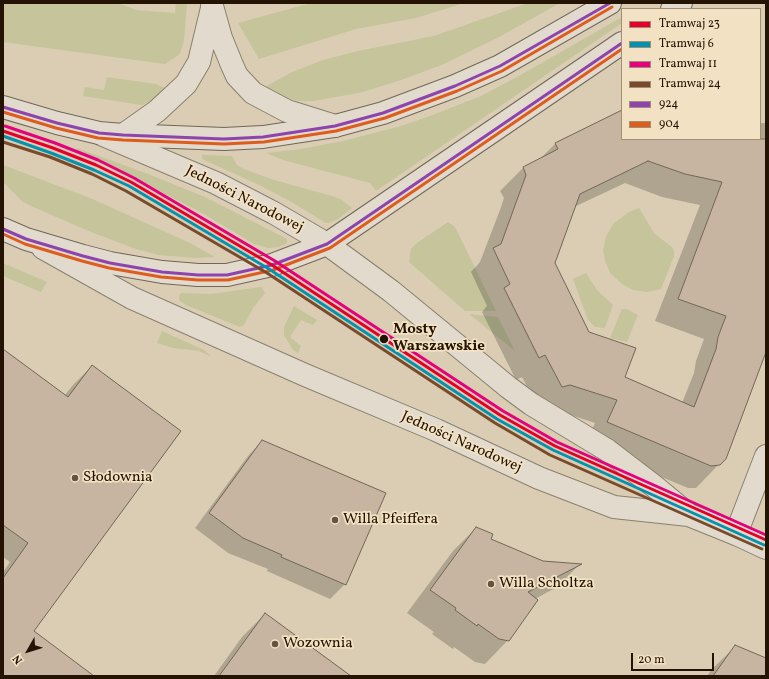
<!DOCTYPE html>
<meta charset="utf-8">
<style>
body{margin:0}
#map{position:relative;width:769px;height:679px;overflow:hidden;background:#dacdb3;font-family:Vollkorn,serif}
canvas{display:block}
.frame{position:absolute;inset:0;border:4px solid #241202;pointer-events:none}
.legend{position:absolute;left:621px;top:8px;width:140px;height:132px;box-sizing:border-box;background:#f2e2c3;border:1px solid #a08f76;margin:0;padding:5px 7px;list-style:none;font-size:12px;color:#241202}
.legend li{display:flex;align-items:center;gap:8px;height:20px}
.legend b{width:20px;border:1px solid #a08f76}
.north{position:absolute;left:8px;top:631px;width:40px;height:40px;-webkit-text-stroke:3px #f2e2c3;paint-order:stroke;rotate:231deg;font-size:11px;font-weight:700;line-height:16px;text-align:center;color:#241202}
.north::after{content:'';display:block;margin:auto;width:14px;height:18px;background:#241202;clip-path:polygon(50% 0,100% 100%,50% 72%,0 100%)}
.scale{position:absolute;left:631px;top:653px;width:83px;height:18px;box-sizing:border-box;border:2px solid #241202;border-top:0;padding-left:5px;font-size:12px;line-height:14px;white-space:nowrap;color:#241202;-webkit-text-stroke:3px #f2e2c3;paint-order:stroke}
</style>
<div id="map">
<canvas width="769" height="679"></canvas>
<div class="frame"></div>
<ul class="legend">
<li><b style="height:5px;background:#e4002b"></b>Tramwaj 23</li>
<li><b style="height:5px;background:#0592af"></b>Tramwaj 6</li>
<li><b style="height:5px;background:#e5007d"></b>Tramwaj 11</li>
<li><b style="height:5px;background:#7a4b2a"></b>Tramwaj 24</li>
<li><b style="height:5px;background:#8e44ad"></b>924</li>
<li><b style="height:5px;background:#dd5d1f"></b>904</li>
</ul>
<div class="north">N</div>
<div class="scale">20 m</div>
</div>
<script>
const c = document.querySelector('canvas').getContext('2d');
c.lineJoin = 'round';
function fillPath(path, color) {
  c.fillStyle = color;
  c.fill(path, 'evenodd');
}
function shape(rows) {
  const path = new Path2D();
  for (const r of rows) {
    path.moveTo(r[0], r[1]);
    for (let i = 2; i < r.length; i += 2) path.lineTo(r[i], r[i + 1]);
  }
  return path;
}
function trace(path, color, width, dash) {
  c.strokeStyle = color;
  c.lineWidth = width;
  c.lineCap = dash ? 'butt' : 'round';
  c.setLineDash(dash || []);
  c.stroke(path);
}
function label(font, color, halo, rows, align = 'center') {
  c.font = font + ' Vollkorn,serif';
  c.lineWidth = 3.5;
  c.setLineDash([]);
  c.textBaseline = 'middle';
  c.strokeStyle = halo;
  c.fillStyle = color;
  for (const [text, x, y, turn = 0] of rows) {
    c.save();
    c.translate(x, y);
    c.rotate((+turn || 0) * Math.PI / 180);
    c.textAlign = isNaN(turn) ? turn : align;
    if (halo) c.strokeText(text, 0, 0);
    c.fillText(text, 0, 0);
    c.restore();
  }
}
fillPath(shape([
 [3,3,118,3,136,10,175,13,176,3,187,3,184,41,180,54,165,64,3,42],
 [311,3,464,3,416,18,356,29,259,59,238,23],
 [528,3,560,3,499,37,444,64,401,80,363,92,314,101,300,101,286,98,272,92,265,87,290,73,323,60,358,51,434,36],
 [622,17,622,23,376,191,370,183,283,160,266,153,301,149,343,141,401,126,430,116,481,96,517,77],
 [107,77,156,84,167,89,151,101,142,105,83,96,85,87,104,90],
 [77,148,148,174,205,197,287,239,287,243,279,247,268,248,254,244,204,214,117,169,76,151],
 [202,155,232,156,237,165,244,169,274,180,332,196,342,200,352,208,338,219,329,223,326,223,288,200,255,183,202,159],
 [3,165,90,198,190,243,215,257,195,258,159,255,136,249,91,232,33,207,22,201,3,182],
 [639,208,654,233,673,248,674,252,674,256,661,289,647,292,633,290,622,284,610,273,605,260,603,250,606,237,613,224,629,212],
 [448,222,455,227,496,311,465,311,409,262,411,249,417,243],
 [3,263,47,282,41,292,3,276],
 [586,273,597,290,613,305,605,328,595,327,588,320,573,279],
 [261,287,265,293,253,308,244,325,240,327,186,305,179,300,179,297,180,294,182,293,211,294],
 [294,306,317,320,313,325,301,320,290,337,301,346,298,353,293,350,284,335,284,327],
 [622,309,627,309,638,315,627,342,610,338,621,311],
 [469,314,498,317,515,351],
 [162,331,204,350,212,357,199,351,173,348,157,343]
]), '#c5c49b');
fillPath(shape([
 [622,111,622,139,760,139,760,123,766,123,766,350,725,458,696,488,688,488,585,445,595,423,547,407,539,409,522,377,516,380,482,312,487,306,471,272,480,262,500,210,504,198,500,191,523,168,539,160,555,144],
 [625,183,662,197,700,205,655,321,704,339,696,361,694,373,682,403,624,378,588,333,554,263,574,207],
 [3,350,65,395,73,385,92,366,33,632,93,676,3,676,3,572,10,562,3,557],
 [262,441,345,584,330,599,267,571,268,569,228,553,195,528,248,456],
 [476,528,490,540,543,562,579,565,557,587,535,599,508,640,485,664,475,662,454,647,453,649,432,634,434,632,407,613,453,551],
 [265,614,350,676,214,676,242,637],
 [736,646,766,659,766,676,707,676,712,669]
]), '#0003');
const building = shape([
 [622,110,622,139,766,139,766,352,726,459,720,465,711,466,607,422,617,400,570,385,562,387,545,355,539,358,504,288,510,284,493,248,501,244,522,186,526,175,523,167,558,149,555,143,622,110],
 [648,161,685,174,722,182,678,299,726,316,718,337,716,349,694,407,625,377,636,348,589,332,555,263,580,194,648,161],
 [3,349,68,397,92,365,181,431,34,631,94,676,3,676,3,578,28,543,3,525,3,349],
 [262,440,386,493,346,585,281,557,282,555,243,538,209,513,262,440],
 [476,527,493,534,491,539,543,561,582,564,528,592,538,600,509,641,499,639,478,624,477,626,455,610,456,608,430,590,476,527],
 [265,613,351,676,219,676,265,613],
 [735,645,766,658,766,676,713,676,735,645]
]);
fillPath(building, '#c7b4a1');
trace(building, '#706758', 1);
const minor = shape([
 [212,6,221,38,232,65,237,76,253,93,287,111,335,126],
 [123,135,157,111,186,84,199,62,212,8],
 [736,534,766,456]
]);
const tertiary = shape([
 [103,135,216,183,274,213,327,244,391,291,508,387,531,404,607,450,654,486,689,515],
 [43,248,132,298,305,375,436,430,539,478,614,507,689,515,736,534,766,548]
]);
const secondary = shape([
 [672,9,681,3],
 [3,107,57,123,99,133,123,135,224,139,263,137,335,126,383,113,455,86,500,66,610,3],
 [3,229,26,239,83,256,110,263,162,272,198,275,227,275,272,265,327,244,622,43]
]);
trace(minor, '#8a806f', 24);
trace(tertiary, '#8a806f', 24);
trace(secondary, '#706758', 24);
trace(minor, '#e2dbcd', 22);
trace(tertiary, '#e2dbcd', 22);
trace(secondary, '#e2dbcd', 22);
trace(shape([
 [3,107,57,123,99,133,123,135,224,139,263,137,335,126,383,113,455,86,500,66,610,3],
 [3,229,26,239,83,256,110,263,162,272,198,275,227,275,272,265,327,244,622,43]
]), '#8e44ad', 3);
trace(shape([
 [3,112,56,128,98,138,123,140,224,144,264,142,336,131,385,118,457,91,502,71,612,7],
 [3,234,25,244,82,261,109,268,161,277,198,280,228,280,273,270,330,248,622,49]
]), '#dd5d1f', 3);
trace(shape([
 [3,131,53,148,96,165,131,182,272,265,500,415,555,446,766,540]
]), '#e4002b', 3);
trace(shape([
 [3,136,51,153,94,170,129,186,269,269,497,419,553,450,764,545]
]), '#0592af', 3);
trace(shape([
 [5,126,55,143,98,160,134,178,275,261,503,411,557,442,766,535]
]), '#e5007d', 3);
trace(shape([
 [3,142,50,157,92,174,126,191,267,273,495,423,550,455,762,549]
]), '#7a4b2a', 3);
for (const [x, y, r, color] of [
 [384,339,5,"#241202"],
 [75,478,4,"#645340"],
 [335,520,4,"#645340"],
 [491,584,4,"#645340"],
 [275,644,4,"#645340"]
]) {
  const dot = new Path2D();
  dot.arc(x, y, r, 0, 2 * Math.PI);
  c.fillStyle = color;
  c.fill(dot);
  trace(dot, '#f2e2c3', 1.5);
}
label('15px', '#241202', '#f2e2c3', [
 ["Jedności Narodowej",244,200,27],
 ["Jedności Narodowej",461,443,24]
]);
label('bold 15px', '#241202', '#f2e2c3', [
 ["Mosty",393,330],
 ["Warszawskie",393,347]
], 'left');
label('15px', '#241202', '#f2e2c3', [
 ["Słodownia",83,478],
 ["Willa Pfeiffera",343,520],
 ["Willa Scholtza",499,584],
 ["Wozownia",283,644]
], 'left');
</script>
